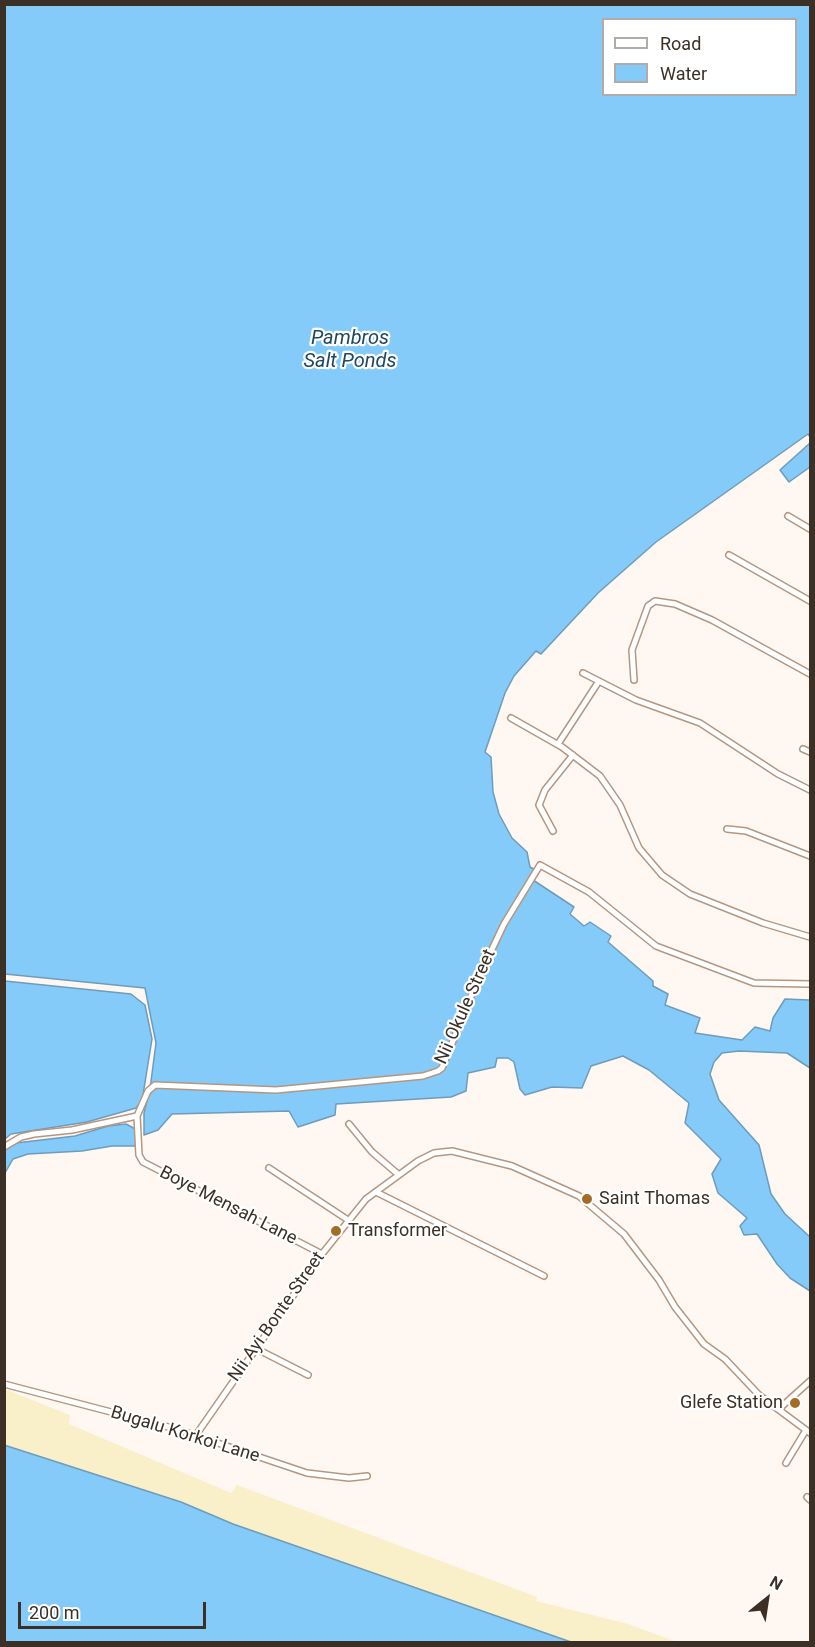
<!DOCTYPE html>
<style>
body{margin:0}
#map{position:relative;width:815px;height:1647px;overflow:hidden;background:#fef7f2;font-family:Roboto,sans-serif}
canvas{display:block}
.frame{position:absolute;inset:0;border:6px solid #3c3026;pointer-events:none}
.legend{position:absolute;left:602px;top:18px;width:195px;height:78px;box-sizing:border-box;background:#fff;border:2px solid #b1aca8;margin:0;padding:8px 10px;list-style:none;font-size:18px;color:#3c3026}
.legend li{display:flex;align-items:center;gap:12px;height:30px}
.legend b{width:30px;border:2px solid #b1aca8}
.north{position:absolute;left:737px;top:1569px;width:60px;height:60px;-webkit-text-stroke:4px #fff;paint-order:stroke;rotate:30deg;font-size:16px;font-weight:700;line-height:24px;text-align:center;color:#3c3026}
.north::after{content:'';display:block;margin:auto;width:21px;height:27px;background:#3c3026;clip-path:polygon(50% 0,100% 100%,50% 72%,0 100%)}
.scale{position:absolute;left:18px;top:1602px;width:188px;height:27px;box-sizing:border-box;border:3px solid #3c3026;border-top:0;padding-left:8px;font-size:18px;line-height:21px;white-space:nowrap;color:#3c3026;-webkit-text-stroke:4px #fff;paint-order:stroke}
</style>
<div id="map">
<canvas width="815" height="1647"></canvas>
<div class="frame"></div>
<ul class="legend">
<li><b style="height:8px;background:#fff"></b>Road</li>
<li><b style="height:16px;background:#84cbfa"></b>Water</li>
</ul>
<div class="north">N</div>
<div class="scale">200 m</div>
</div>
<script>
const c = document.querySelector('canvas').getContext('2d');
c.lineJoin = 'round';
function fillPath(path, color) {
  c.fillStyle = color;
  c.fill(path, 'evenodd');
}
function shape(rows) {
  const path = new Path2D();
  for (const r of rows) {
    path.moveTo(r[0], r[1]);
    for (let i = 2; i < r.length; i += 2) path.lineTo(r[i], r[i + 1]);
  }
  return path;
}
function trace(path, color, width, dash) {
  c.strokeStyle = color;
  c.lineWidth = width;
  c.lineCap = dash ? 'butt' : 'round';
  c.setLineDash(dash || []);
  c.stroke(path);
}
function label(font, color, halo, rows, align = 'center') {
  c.font = font + ' Roboto,sans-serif';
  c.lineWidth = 4.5;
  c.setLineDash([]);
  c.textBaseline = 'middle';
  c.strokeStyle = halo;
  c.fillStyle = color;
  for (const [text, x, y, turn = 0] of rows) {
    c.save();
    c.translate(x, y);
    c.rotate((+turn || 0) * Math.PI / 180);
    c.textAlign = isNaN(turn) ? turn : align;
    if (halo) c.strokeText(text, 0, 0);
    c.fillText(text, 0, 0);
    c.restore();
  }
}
fillPath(shape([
 [4,1389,70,1415,69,1424,231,1493,237,1485,537,1597,536,1601,628,1624,677,1642,571,1642,233,1524,181,1502,5,1445]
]), '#f9efc9');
const water = shape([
 [4,5,810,5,810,437,808,434,656,542,598,593,541,654,536,651,514,676,505,693,485,752,491,757,493,792,499,814,512,838,527,852,530,867,537,871,533,880,574,907,570,914,584,926,590,922,611,936,608,942,653,981,653,986,668,994,665,1005,700,1018,695,1033,742,1040,755,1027,770,1031,773,1018,785,999,810,1000,810,1068,787,1053,739,1051,722,1053,714,1062,710,1074,719,1100,759,1145,771,1194,785,1214,810,1237,810,1291,790,1278,777,1264,757,1234,744,1235,740,1226,747,1218,718,1193,712,1174,721,1159,685,1123,689,1103,649,1070,623,1056,591,1066,582,1088,552,1087,525,1095,520,1089,514,1062,508,1058,497,1058,495,1067,468,1073,466,1091,451,1097,336,1104,335,1115,298,1127,289,1111,172,1114,158,1130,144,1135,144,1113,150,1089,156,1043,145,988,5,974,4,5],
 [604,20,796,20,796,94,604,94,604,20],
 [810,443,810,467,789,482,780,470,810,443],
 [5,981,131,994,145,1005,152,1039,142,1101,136,1108,87,1122,11,1134,5,1139,5,981],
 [126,1124,137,1130,137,1146,112,1146,82,1151,28,1154,13,1159,5,1173,5,1150,16,1143,75,1136,108,1126,126,1124],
 [4,1445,181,1502,233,1524,571,1642,5,1642,4,1445]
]);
fillPath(water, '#84cbfa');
trace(water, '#6e9cba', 1.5);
const minor = shape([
 [788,516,810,529],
 [729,555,810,601],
 [583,673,636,700,700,723,778,774,810,790],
 [634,680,632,650,648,606,655,601,675,604,712,620,810,674],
 [511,718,562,747,600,776,620,805,639,848,662,875,690,894,763,923,810,937],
 [558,744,599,681],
 [803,749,810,752],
 [727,829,746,831,810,856],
 [553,831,539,805,545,790,573,755],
 [137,1116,139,1155,143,1162,322,1254],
 [349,1124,372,1152,399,1175],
 [4,1147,21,1137,34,1134,72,1130,137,1116,148,1091,155,1085,276,1090,423,1076,438,1071,442,1068,478,979,504,924,540,865,589,892,656,946,754,983,810,984],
 [269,1168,348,1220],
 [376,1192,544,1276],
 [255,1348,308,1375],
 [4,1384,176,1429,307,1473,349,1478,367,1476],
 [780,1408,810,1381],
 [196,1435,322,1254,366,1199,418,1161,434,1153,452,1151,512,1166,579,1196,624,1234,659,1280,675,1307,704,1344,725,1359,759,1395,810,1433],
 [786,1463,806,1430],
 [807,1497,810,1500]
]);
trace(minor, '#b59780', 8);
trace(minor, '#fff', 5);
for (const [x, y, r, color] of [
 [587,1199,6,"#a26d26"],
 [336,1231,6,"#a26d26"],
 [795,1403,6,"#a26d26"]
]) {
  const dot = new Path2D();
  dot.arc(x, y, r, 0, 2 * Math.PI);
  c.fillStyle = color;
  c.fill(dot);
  trace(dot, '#fff', 2);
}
label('18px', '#3c3026', '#fff', [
 ["Nii Okule Street",466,1007,-66],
 ["Boye Mensah Lane",228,1206,27],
 ["Nii Ayi Bonte Street",277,1317,-55],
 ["Bugalu Korkoi Lane",185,1435,17]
]);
label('18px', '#3c3026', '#fff', [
 ["Saint Thomas",599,1199],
 ["Transformer",348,1231],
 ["Glefe Station",783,1403,"right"]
], 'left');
label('italic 20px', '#204860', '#fff', [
 ["Pambros",350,339],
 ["Salt Ponds",350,362]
]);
</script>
